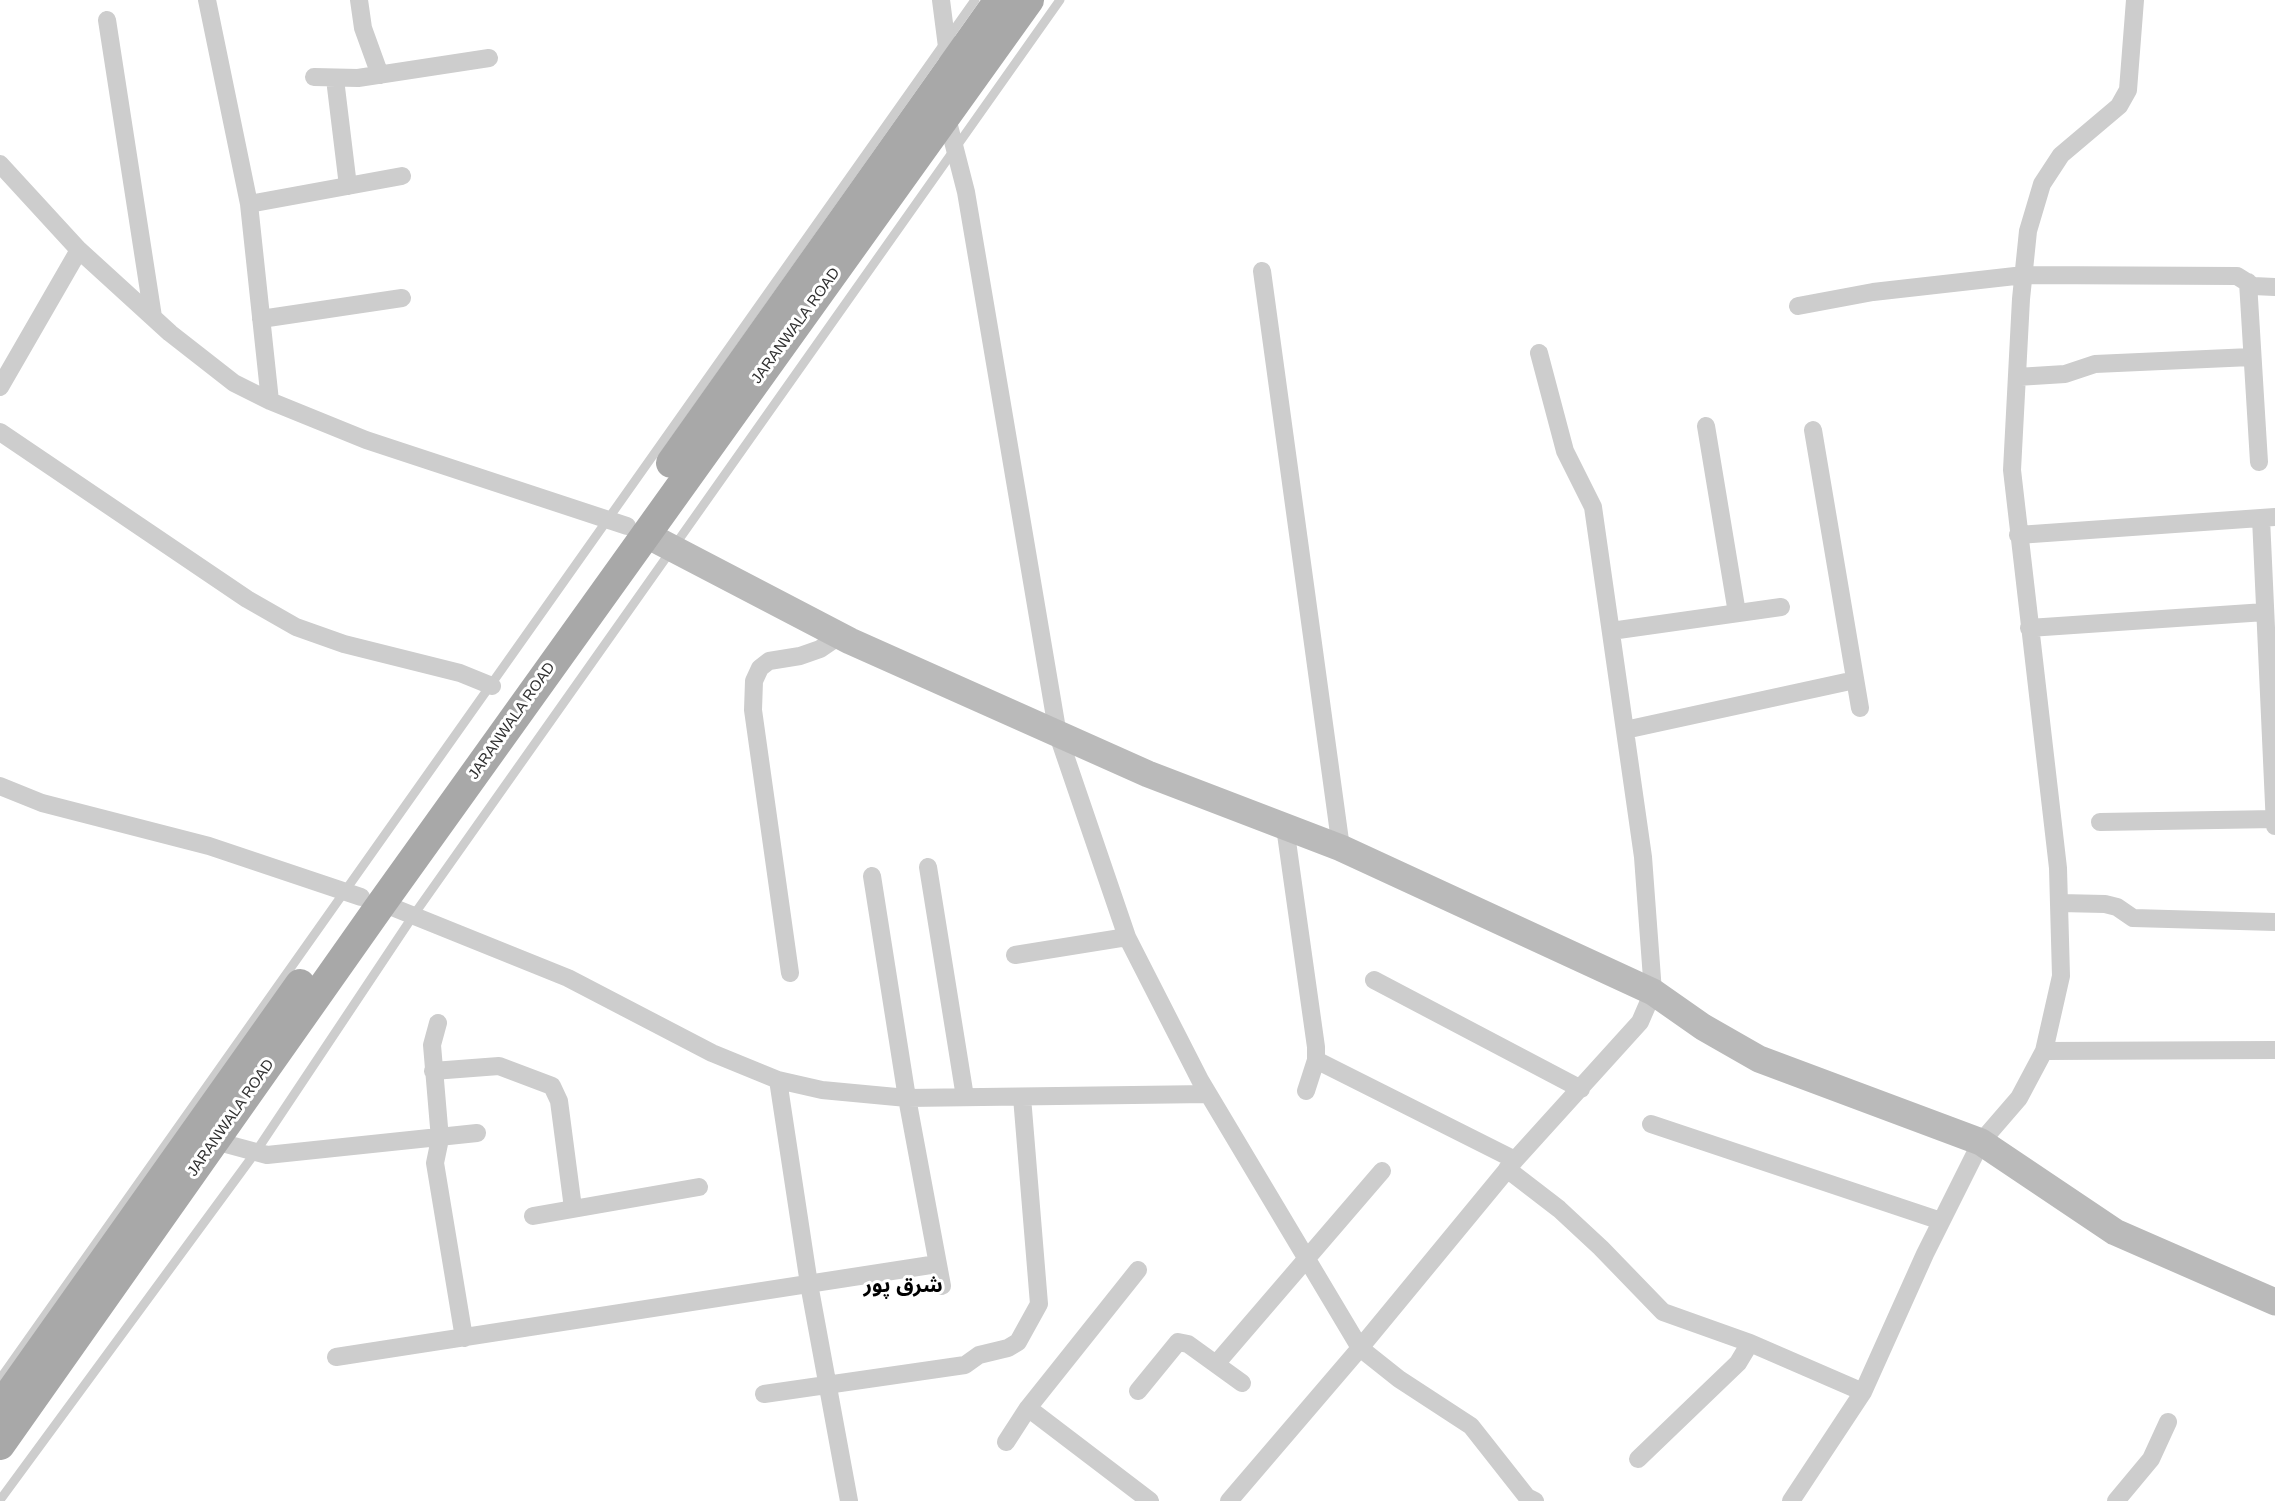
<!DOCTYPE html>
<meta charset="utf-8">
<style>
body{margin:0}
canvas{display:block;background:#fff}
</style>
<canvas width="2275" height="1501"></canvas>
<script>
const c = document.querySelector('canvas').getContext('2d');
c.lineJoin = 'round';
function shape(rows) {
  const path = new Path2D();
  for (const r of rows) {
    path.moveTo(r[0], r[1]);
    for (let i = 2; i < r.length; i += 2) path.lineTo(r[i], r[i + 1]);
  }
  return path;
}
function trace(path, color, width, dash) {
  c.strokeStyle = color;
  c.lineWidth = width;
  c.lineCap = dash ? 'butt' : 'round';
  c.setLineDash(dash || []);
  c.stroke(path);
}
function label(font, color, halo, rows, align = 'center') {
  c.font = font + ' Helvetica,"Noto Sans Arabic",sans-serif';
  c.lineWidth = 6;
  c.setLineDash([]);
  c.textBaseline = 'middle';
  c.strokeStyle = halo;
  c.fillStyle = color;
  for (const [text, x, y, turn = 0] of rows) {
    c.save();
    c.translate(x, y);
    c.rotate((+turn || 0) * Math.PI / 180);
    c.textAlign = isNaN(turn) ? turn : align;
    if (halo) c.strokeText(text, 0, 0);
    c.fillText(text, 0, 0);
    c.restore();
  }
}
trace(shape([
 [0,1379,975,0],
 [0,1500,255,1153,413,916,1060,0]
]), '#cdcdcd', 9);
trace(shape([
 [207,0,249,204,270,401],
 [359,0,363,28,380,75],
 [941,0,950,70],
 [107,20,153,317],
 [314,77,358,78,489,58],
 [335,79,348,186],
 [947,118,966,192,1058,735,1127,937,1200,1080,1360,1348,1399,1379,1471,1426,1527,1497,1535,1501],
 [0,164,79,250,170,333,234,383,270,401,366,440,627,526],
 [249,204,402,176],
 [1262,271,1341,848],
 [2248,282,2259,462],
 [1798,306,1873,292,2024,275,2237,276,2253,286,2275,287],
 [261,319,402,298],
 [2017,377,2065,374,2095,364,2251,357],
 [0,387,79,250],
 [1706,426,1737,613],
 [1813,430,1860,708],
 [0,432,247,599,296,627,344,644,460,673,492,686],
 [2261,518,2275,826],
 [2018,535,2275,517],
 [2029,628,2265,612],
 [1611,631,1781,607],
 [1625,730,1855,680],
 [0,786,42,803,209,846,361,897],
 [2100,822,2275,819],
 [1285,827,1316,1047,1316,1060,1306,1091],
 [928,867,965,1097],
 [872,876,907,1098,942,1286],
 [382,903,568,978,712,1053,778,1080,822,1090,907,1098,1208,1094],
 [2060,903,2105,904,2117,907,2133,918,2275,922],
 [1015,955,1127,937],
 [790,973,753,710,754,681,760,668,769,661,800,656,820,649,839,636],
 [1374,980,1581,1089],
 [438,1023,432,1045,440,1139,435,1163,464,1338],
 [2044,1051,2275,1050],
 [1316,1060,1515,1160],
 [433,1071,499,1066,552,1086,559,1101,573,1208],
 [778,1080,809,1284,849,1501],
 [1651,1124,1941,1221],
 [215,1141,267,1155,477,1133],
 [1507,1169,1559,1209,1601,1248,1663,1312,1750,1343,1863,1392],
 [533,1216,699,1187],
 [336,1357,937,1264],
 [1216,1364,1382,1171],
 [1138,1391,1178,1342,1188,1344,1242,1383],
 [764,1394,965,1365,979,1355,1008,1348,1018,1342,1039,1304,1022,1097],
 [1028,1408,1150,1501],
 [1006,1442,1028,1408,1138,1270],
 [1638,1459,1738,1363,1750,1343],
 [1229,1501,1360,1348,1515,1160,1640,1022,1653,992,1643,857,1593,507,1565,451,1539,353],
 [1791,1501,1863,1392,1925,1254,1981,1142,2019,1098,2044,1051,2061,976,2058,868,2012,470,2021,299,2028,231,2042,184,2061,155,2119,106,2128,90,2135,0],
 [2116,1501,2151,1459,2168,1422]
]), '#cdcdcd', 18);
trace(shape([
 [645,534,850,641,1148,774,1341,848,1653,992,1703,1027,1759,1059,1981,1142,2115,1232,2275,1302]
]), '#bababa', 27);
trace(shape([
 [671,463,999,0],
 [0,1407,300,984],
 [0,1445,382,903,1029,0]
]), '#a8a8a8', 30);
label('15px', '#303030', '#fff', [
 ["JARANWALA ROAD",796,326,-54],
 ["JARANWALA ROAD",512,721,-55],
 ["JARANWALA ROAD",231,1118,-55]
]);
label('bold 21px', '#000', '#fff', [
 ["شرق پور",903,1286]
]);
</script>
